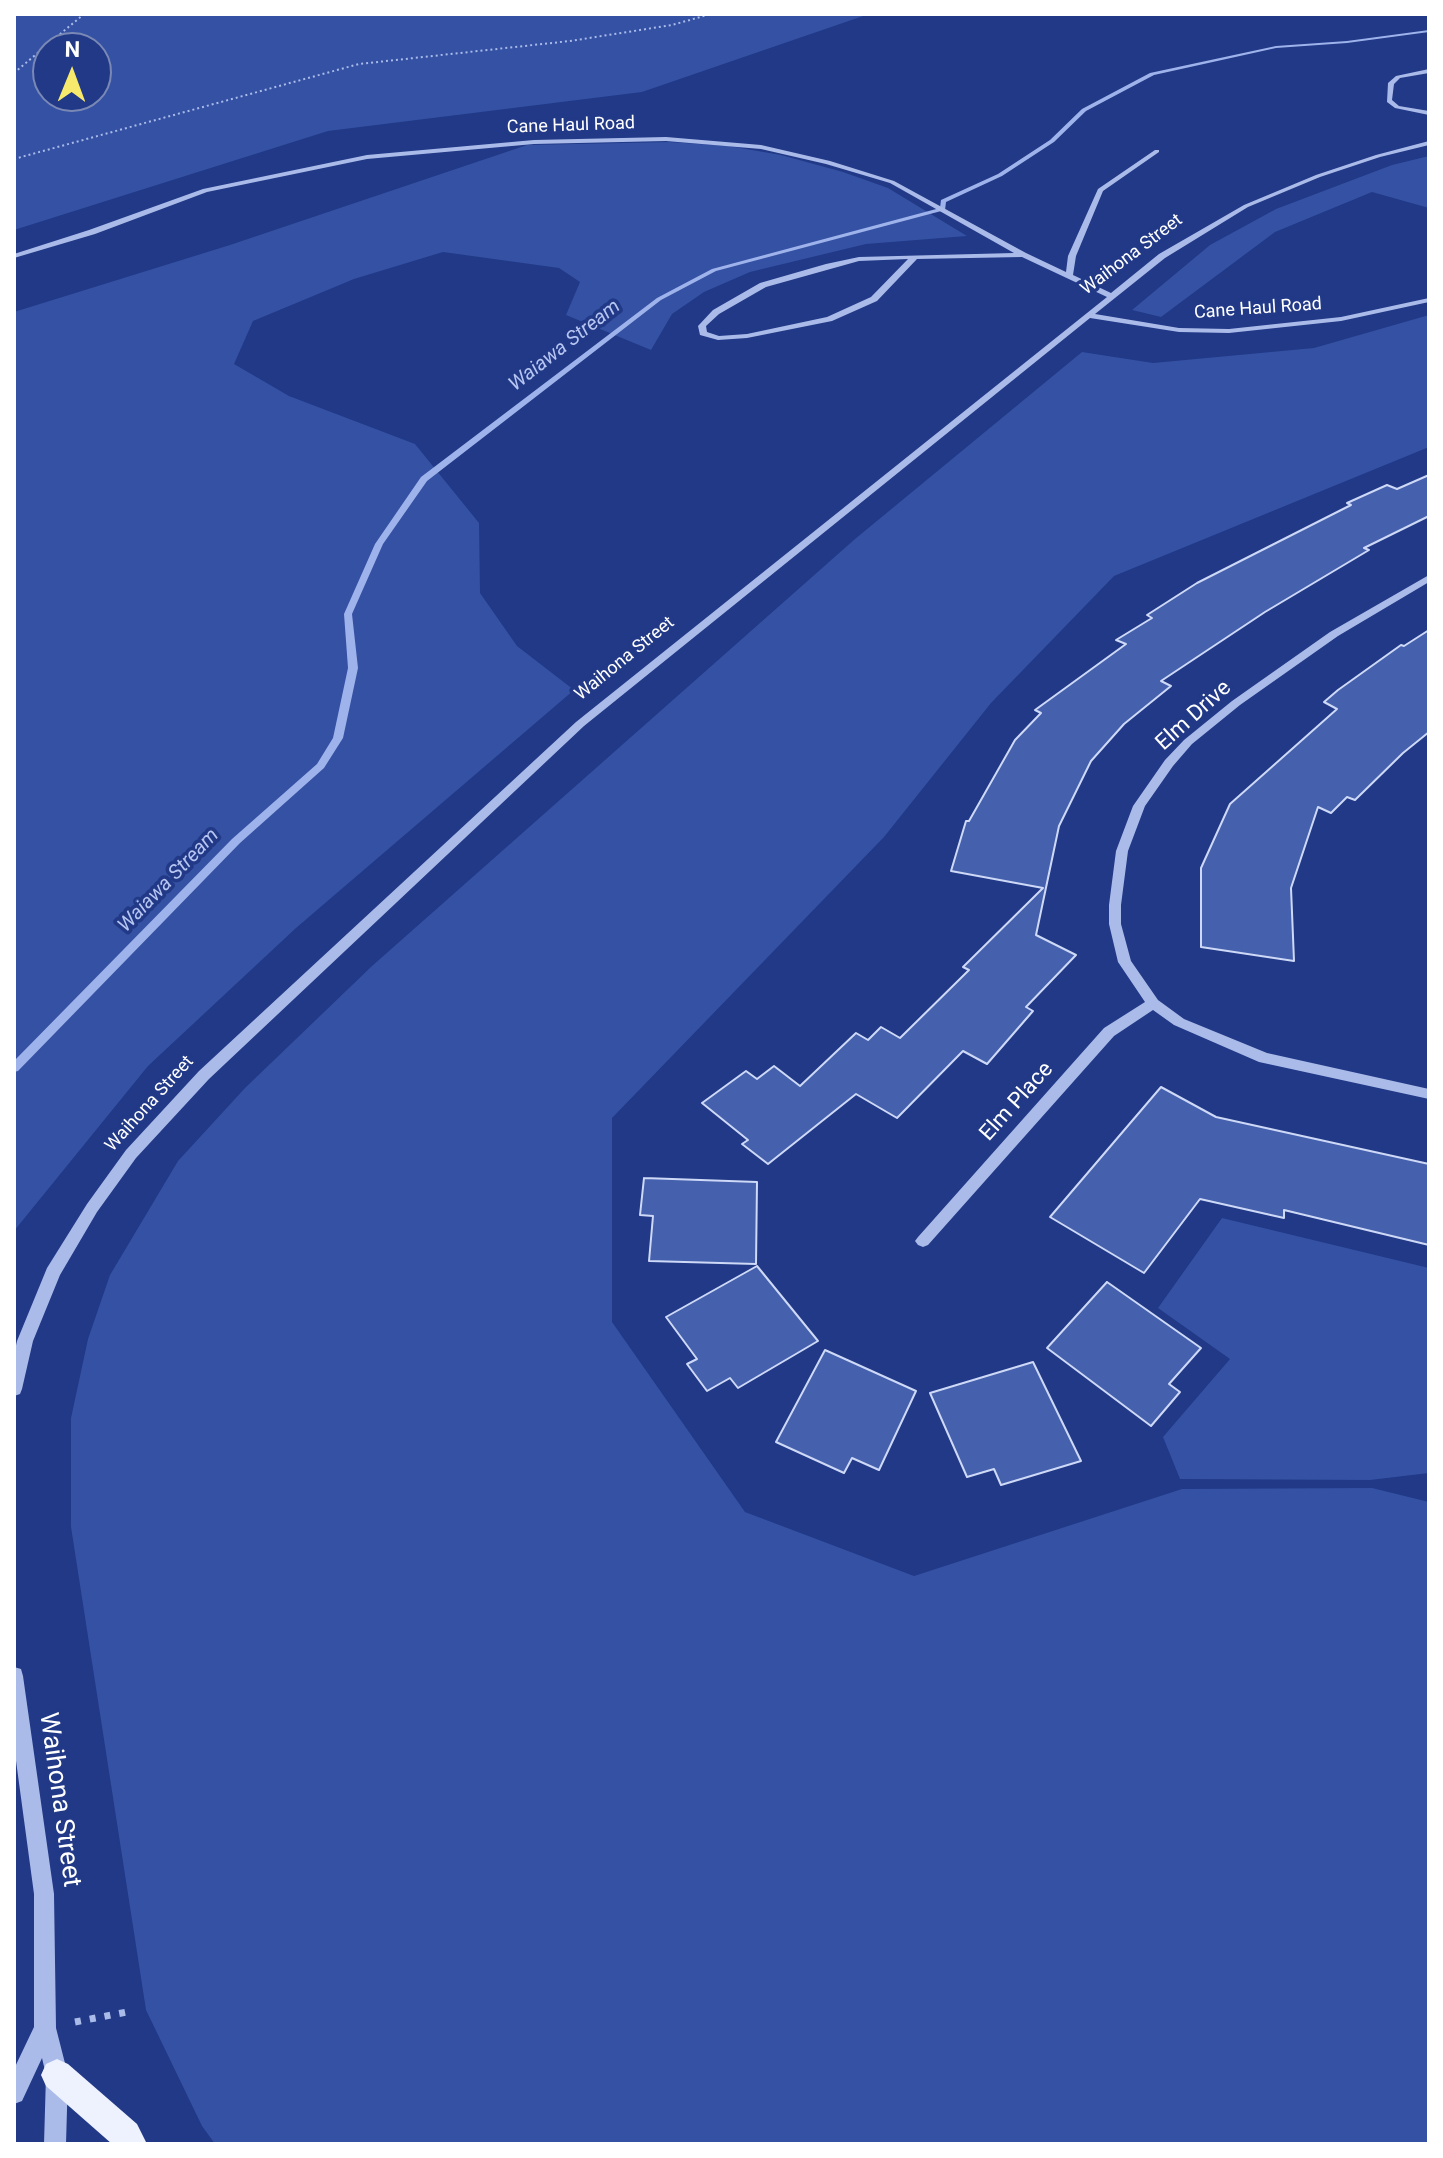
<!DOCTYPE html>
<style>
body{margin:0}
#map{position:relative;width:1443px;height:2158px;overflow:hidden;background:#213986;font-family:Roboto,sans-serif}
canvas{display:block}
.frame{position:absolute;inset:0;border:16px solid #fff;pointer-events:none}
.north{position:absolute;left:32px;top:32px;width:80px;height:80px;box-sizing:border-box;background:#213986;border:2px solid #7a88b6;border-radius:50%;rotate:1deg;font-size:22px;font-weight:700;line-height:32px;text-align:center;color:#fff}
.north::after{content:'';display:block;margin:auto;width:28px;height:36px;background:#f7e96b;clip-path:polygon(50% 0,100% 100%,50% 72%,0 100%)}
</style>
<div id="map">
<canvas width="1443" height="2158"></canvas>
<div class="frame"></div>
<div class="north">N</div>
</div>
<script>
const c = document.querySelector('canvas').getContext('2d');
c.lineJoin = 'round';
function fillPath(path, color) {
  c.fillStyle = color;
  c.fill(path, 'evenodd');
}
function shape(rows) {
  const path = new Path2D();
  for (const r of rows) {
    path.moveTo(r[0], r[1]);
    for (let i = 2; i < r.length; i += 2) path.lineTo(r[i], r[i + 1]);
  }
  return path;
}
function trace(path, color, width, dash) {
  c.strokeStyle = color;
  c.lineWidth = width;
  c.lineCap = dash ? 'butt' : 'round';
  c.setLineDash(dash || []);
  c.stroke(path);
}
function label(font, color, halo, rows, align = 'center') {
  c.font = font + ' Roboto,sans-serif';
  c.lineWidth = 7;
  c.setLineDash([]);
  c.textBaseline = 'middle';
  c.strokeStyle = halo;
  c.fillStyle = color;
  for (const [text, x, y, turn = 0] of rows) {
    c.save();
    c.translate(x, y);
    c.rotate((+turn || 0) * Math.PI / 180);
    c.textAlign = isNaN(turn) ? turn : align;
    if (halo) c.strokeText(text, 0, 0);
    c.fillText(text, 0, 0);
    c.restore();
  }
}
fillPath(shape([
 [14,14,869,14,642,92,328,131,14,230],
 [48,48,96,48,96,96,48,96],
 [669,142,729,146,781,155,843,172,888,188,967,236,866,244,750,272,704,292,672,314,651,350,566,315,580,282,559,268,443,252,354,279,253,321,234,364,289,396,415,444,479,523,480,593,517,646,574,690,296,928,148,1066,14,1231,14,312,230,245,527,145],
 [1429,156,1429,208,1372,192,1275,232,1161,317,1132,310,1210,245,1276,209,1392,165],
 [1429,315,1429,447,1114,576,991,703,884,837,612,1118,612,1322,745,1512,914,1576,1182,1489,1372,1488,1429,1502,1429,2144,215,2144,202,2126,146,2010,71,1527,71,1418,88,1339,110,1275,178,1161,245,1088,372,966,855,539,1082,352,1153,363,1314,348],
 [1222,1218,1429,1268,1429,1473,1370,1480,1180,1479,1163,1437,1230,1359,1158,1308]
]), '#3451a3');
fillPath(shape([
 [1429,30,1429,32,1347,43,1276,48,1154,75,1086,111,1054,142,1002,176,946,202,945,210,716,271,661,300,427,481,383,544,352,614,358,668,343,738,324,768,240,843,18,1071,14,1072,14,1061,232,839,317,764,333,738,348,668,344,614,375,544,421,477,657,298,712,269,940,208,941,200,998,174,1050,140,1082,109,1150,73,1276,46,1347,41,1429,30]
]), '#9eb3eb');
const building = shape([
 [1429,475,1429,516,1364,548,1369,550,1265,612,1161,681,1171,686,1124,724,1091,761,1059,826,1036,935,1076,955,1026,1007,1033,1011,987,1064,963,1051,897,1118,856,1094,768,1164,742,1144,748,1140,702,1103,746,1071,757,1079,774,1066,800,1086,856,1033,868,1040,881,1027,900,1038,969,970,963,967,1043,888,951,871,966,821,969,821,1015,740,1041,713,1035,710,1126,644,1116,640,1152,618,1147,615,1197,583,1351,505,1347,503,1387,485,1397,489,1429,475],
 [1429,630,1429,732,1403,753,1355,800,1347,797,1331,813,1318,807,1291,888,1294,961,1201,947,1201,868,1230,804,1337,709,1324,702,1338,690,1401,645,1404,646,1429,630],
 [1161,1087,1216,1117,1429,1164,1429,1245,1284,1210,1284,1218,1200,1199,1144,1273,1050,1217,1161,1087],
 [644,1178,757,1182,756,1264,649,1261,653,1216,640,1215,644,1178],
 [757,1266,818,1341,738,1388,730,1378,707,1391,687,1364,697,1359,666,1317,757,1266],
 [1107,1282,1201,1348,1169,1384,1180,1392,1151,1426,1047,1348,1107,1282],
 [825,1350,916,1391,879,1470,852,1458,844,1473,776,1442,825,1350],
 [1033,1362,1081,1461,1001,1485,994,1469,967,1477,930,1393,1033,1362]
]);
fillPath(building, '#4560ac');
trace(building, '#ced9f7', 2);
trace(shape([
 [14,73,84,14],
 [14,159,359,64,570,41,672,25,711,14]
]), '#aabbea', 2, [2, 3]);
trace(shape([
 [75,2022,132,2011]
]), '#aabbea', 7, [6, 9]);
fillPath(shape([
 [1429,69,1429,73,1400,78,1394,84,1392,100,1399,106,1429,111,1429,115,1395,108,1387,102,1388,83,1396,76,1429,69],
 [666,137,761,145,830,161,894,181,1026,253,1066,272,1068,256,1098,189,1155,150,1159,150,1159,152,1103,191,1076,256,1073,275,1111,293,1159,254,1244,205,1316,175,1376,155,1429,141,1429,145,1380,157,1320,177,1248,207,1165,258,1095,314,1179,328,1229,329,1341,317,1429,298,1429,302,1341,321,1229,333,1179,332,1090,318,584,726,209,1079,136,1158,97,1212,60,1275,33,1341,22,1389,20,1394,14,1396,14,1354,17,1341,47,1268,87,1204,126,1150,199,1071,576,722,1107,297,1022,257,917,259,877,301,832,321,747,338,718,340,700,335,698,326,713,310,760,283,826,264,859,257,1014,253,890,183,826,164,761,149,666,141,534,144,367,159,207,192,95,234,14,258,14,254,89,230,203,189,367,155,534,140,666,137],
 [908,259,871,297,827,317,747,334,719,336,707,332,706,326,719,314,766,287,859,261,908,259],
 [1429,575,1429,582,1338,636,1240,705,1192,744,1173,766,1145,806,1128,851,1121,905,1121,924,1131,961,1158,1000,1184,1019,1267,1053,1429,1089,1429,1099,1259,1062,1174,1025,1153,1010,1114,1036,928,1245,923,1247,918,1245,915,1241,918,1237,1104,1028,1145,1002,1118,962,1109,924,1109,905,1116,851,1133,806,1165,760,1184,740,1232,701,1330,632,1429,575],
 [14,1667,21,1669,23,1676,54,1894,56,2028,68,2075,66,2144,44,2144,46,2075,42,2058,22,2101,14,2104,14,2069,34,2027,34,1894,14,1746,14,1667]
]), '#aabbea');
fillPath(shape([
 [57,2059,68,2064,137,2124,147,2144,112,2144,46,2086,41,2075,46,2064,57,2059]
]), '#eef1fe');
label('18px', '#fff', '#213986', [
 ["Cane Haul Road",571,126,-2],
 ["Waihona Street",1132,255,-37],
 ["Cane Haul Road",1258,309,-4],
 ["Waihona Street",625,659,-39],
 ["Waihona Street",150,1104,-48]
]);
label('italic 20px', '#b6c5f1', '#213986', [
 ["Waiawa Stream",565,346,-38],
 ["Waiawa Stream",169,881,-46]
]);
label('22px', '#fff', '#213986', [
 ["Elm Drive",1194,716,-42],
 ["Elm Place",1017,1102,-48]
]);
label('26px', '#fff', '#213986', [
 ["Waihona Street",59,1800,82]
]);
</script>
